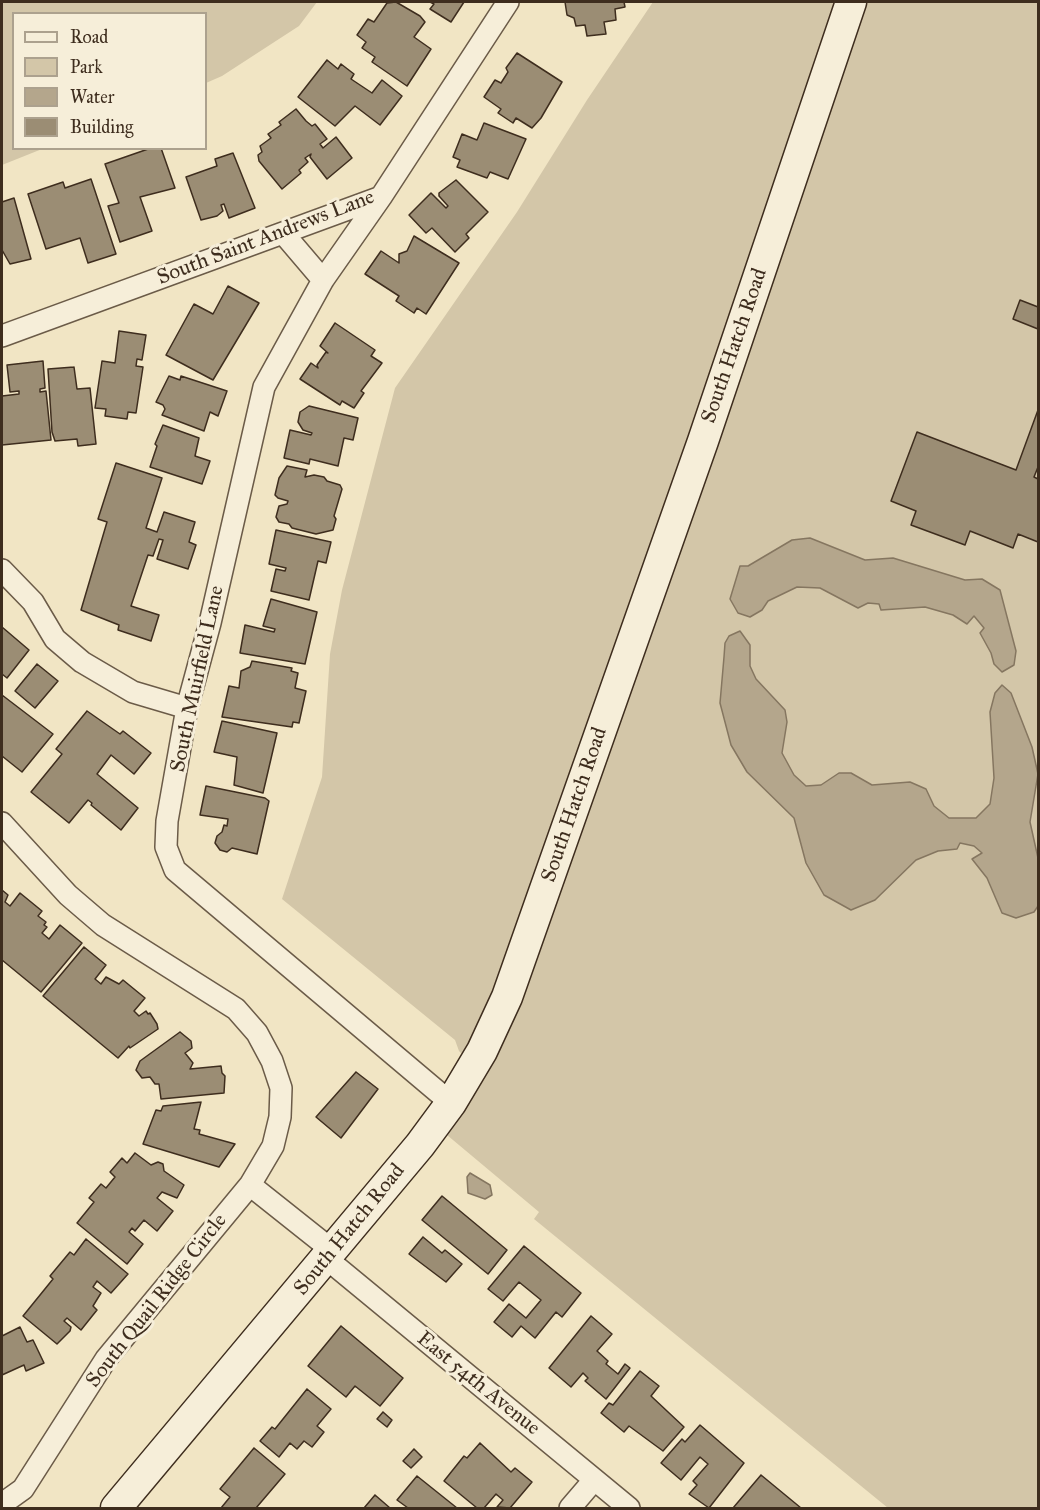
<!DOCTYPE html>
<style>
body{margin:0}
#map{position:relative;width:1040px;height:1510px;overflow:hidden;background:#f1e5c4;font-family:"IM FELL Great Primer",serif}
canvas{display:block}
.frame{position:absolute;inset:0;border:3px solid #3e2d1e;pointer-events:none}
.legend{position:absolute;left:12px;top:12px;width:195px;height:138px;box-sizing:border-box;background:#f6eed9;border:2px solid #aca18e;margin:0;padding:8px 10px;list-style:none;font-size:18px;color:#3e2d1e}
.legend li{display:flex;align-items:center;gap:12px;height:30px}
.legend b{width:30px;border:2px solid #aca18e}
</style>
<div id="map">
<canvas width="1040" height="1510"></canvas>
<div class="frame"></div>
<ul class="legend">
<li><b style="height:8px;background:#f6eed9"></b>Road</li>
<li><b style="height:16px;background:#d3c6a8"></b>Park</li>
<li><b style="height:16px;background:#b4a68c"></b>Water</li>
<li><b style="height:16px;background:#9b8d74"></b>Building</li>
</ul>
</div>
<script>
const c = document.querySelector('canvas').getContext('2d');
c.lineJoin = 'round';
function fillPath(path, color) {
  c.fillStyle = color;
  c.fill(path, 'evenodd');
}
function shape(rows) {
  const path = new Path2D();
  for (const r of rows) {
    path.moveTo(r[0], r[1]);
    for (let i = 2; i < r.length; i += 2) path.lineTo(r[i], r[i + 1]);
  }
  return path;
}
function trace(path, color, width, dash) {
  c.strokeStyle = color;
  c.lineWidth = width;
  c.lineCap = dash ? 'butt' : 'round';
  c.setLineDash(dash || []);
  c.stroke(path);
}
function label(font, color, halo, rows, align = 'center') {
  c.font = font + ' "IM FELL Great Primer",serif';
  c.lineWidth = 6;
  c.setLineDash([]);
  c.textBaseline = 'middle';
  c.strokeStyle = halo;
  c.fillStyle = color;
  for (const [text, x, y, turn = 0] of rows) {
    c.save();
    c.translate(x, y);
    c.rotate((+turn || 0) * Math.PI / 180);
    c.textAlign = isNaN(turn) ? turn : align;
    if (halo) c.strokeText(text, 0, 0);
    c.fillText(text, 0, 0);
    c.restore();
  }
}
fillPath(shape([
 [2,2,317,2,299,26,222,76,206,83,206,14,14,14,14,148,42,149,2,165],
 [653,2,1038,2,1038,1508,888,1508,534,1219,539,1212,447,1135,485,1078,459,1051,455,1040,282,899,322,777,330,654,342,590,395,388,517,212,587,100]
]), '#d3c6a8');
const water = shape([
 [810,538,865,560,893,558,965,580,982,579,1000,590,1016,651,1014,665,1002,672,994,664,991,653,980,633,984,628,974,616,967,624,953,615,925,607,881,610,879,604,868,603,858,608,820,588,797,587,768,601,762,610,750,617,738,613,730,599,740,566,748,566,792,540,810,538],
 [740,631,750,645,750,666,756,679,785,710,787,722,782,753,794,775,806,786,821,785,839,773,851,773,872,785,910,782,926,789,934,806,949,818,976,818,990,804,994,778,990,712,995,693,1002,685,1011,693,1032,747,1038,774,1030,822,1038,858,1038,906,1034,912,1016,918,1002,913,987,878,972,859,982,853,974,846,960,843,957,849,938,851,916,860,875,900,851,910,824,895,806,863,794,818,747,772,731,745,720,703,724,657,725,643,729,636,740,631],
 [470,1173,490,1185,492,1195,485,1199,468,1193,467,1177,470,1173]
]);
fillPath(water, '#b4a68c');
trace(water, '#857660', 1.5);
const building = shape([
 [396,2,420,16,425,22,414,37,431,49,407,86,372,62,375,57,362,48,366,42,357,35,368,19,374,22,387,3,396,2],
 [430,2,464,2,451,22,430,9,434,4,430,2],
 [565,2,624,2,625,7,615,9,616,20,604,22,606,34,587,36,585,25,576,26,574,18,567,15,565,2],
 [517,53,562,82,541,118,532,128,516,118,513,123,498,113,501,109,484,97,495,80,501,83,508,72,506,68,517,53],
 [327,60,338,69,341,64,354,74,351,79,372,93,382,80,402,96,380,125,355,106,335,126,298,97,327,60],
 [296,109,306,121,312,126,315,124,327,139,320,144,323,148,336,137,352,158,327,179,310,157,311,154,305,158,308,162,299,170,301,173,282,189,259,161,258,155,262,152,260,146,271,138,268,134,281,125,279,122,296,109],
 [484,123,526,139,508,179,490,172,487,178,457,167,460,160,453,157,462,134,477,140,484,123],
 [151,148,161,148,175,188,140,197,152,231,120,242,108,206,119,203,105,164,151,148],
 [233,153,255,208,229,218,224,204,221,205,223,211,217,216,201,220,186,177,217,166,215,159,233,153],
 [91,179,116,254,88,263,80,238,46,249,28,194,63,182,65,188,91,179],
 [456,180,488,212,466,234,469,238,455,252,432,228,426,233,409,215,431,193,446,208,448,206,439,196,439,193,456,180],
 [14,198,31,259,10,264,2,250,2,202,14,198],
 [414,236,459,263,426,314,417,308,414,313,396,301,399,296,365,274,381,251,399,263,399,254,407,251,414,236],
 [228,286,259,303,213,380,166,355,194,304,213,314,228,286],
 [1020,300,1038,307,1038,329,1013,319,1020,300],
 [335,323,375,350,371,356,382,363,361,391,364,393,354,408,342,401,340,405,300,379,311,363,318,368,317,365,326,352,328,353,320,346,335,323],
 [119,331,146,335,142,360,137,359,136,366,143,367,136,413,128,412,127,419,105,416,106,409,95,408,102,361,115,363,119,331],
 [43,361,45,388,40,389,40,392,46,391,51,440,2,445,2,396,19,394,19,391,10,392,7,365,43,361],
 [74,367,77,389,90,388,96,444,78,446,77,439,55,441,52,432,48,369,74,367],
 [169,376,180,380,181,376,227,391,218,416,210,412,204,431,162,415,165,409,163,405,156,402,169,376],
 [309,406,358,418,353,440,344,438,338,466,310,459,309,464,284,458,290,430,311,435,312,433,303,430,298,422,300,412,309,406],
 [1038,410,1038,467,1034,477,1038,479,1038,542,1018,534,1013,548,970,531,965,545,911,525,916,511,891,501,917,432,1016,470,1038,410],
 [163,425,199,438,195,456,210,461,202,484,150,467,157,446,155,444,163,425],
 [116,463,162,478,146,528,157,532,164,512,195,522,189,542,196,545,188,569,157,559,163,540,159,539,153,556,148,555,131,606,159,615,151,641,118,630,119,625,81,610,107,522,98,519,116,463],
 [287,466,307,470,305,477,314,475,324,477,327,481,340,485,342,489,334,516,336,519,333,530,316,534,292,528,289,524,279,522,276,517,279,506,287,504,288,501,278,498,275,495,279,478,287,466],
 [276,530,331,542,326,563,318,561,309,600,271,591,276,569,285,571,286,568,269,564,276,530],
 [271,599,317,612,305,664,240,653,245,625,274,632,275,629,263,626,271,599],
 [2,627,29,650,7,678,2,674,2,627],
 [252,661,292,668,291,671,298,673,295,688,306,691,299,723,293,722,292,727,222,717,229,686,239,688,241,671,250,667,252,661],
 [37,664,58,681,35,708,15,691,37,664],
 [2,695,53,734,22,772,2,756,2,695],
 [87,711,120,734,123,731,151,753,134,774,111,755,97,774,138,808,121,830,91,805,92,803,88,800,69,823,31,792,62,754,56,749,87,711],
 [222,721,277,733,263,793,234,785,237,757,214,752,222,721],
 [206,786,265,798,269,801,257,854,232,848,227,852,220,850,215,843,217,836,222,832,224,825,227,826,228,819,200,815,206,786],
 [2,890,8,895,5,902,10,906,20,893,42,911,38,916,46,922,44,925,47,927,42,933,49,939,60,925,82,943,41,992,2,960,2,890],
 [84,947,106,965,95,979,101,984,106,977,119,984,123,980,145,998,134,1011,139,1016,146,1011,148,1014,150,1013,157,1024,158,1029,130,1048,129,1046,118,1058,43,996,84,947],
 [180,1032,191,1041,192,1048,185,1053,193,1063,190,1069,221,1066,222,1073,225,1076,224,1093,161,1099,159,1084,155,1084,150,1077,142,1078,136,1070,140,1061,180,1032],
 [356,1072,378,1089,341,1138,316,1117,356,1072],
 [201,1102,194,1129,200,1130,199,1134,235,1144,219,1167,143,1144,156,1110,161,1111,163,1106,201,1102],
 [135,1153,151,1165,158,1162,163,1164,164,1171,184,1185,177,1198,162,1192,157,1198,173,1211,157,1231,144,1220,135,1231,132,1228,129,1232,143,1244,127,1264,77,1223,94,1202,89,1198,101,1184,106,1188,115,1177,110,1172,122,1158,127,1163,135,1153],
 [442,1196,507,1250,488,1274,422,1220,442,1196],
 [423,1237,442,1253,445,1250,462,1264,446,1282,409,1254,423,1237],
 [86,1239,128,1274,111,1293,97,1281,93,1287,101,1293,93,1306,97,1310,81,1330,67,1318,64,1321,71,1327,70,1331,57,1344,23,1316,53,1279,50,1276,70,1252,74,1255,86,1239],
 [524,1246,581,1293,562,1317,556,1312,535,1338,521,1326,512,1337,494,1322,509,1304,526,1318,541,1300,519,1282,503,1301,488,1289,524,1246],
 [591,1316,612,1334,597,1351,608,1361,606,1364,618,1374,625,1364,630,1368,606,1399,585,1381,588,1378,583,1373,571,1387,549,1368,591,1316],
 [341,1326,403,1378,380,1406,355,1386,346,1397,308,1366,341,1326],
 [20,1327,27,1342,33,1340,44,1363,26,1371,24,1365,2,1375,2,1336,20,1327],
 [640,1371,659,1386,651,1396,684,1427,663,1451,629,1426,624,1432,601,1413,609,1403,613,1405,640,1371],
 [307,1389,331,1409,317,1426,324,1432,312,1447,304,1441,297,1449,290,1443,279,1457,260,1441,272,1427,275,1429,307,1389],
 [383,1412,392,1420,387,1427,377,1419,383,1412],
 [700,1425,744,1463,709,1508,689,1494,697,1485,693,1481,708,1464,700,1457,681,1480,661,1463,682,1439,685,1442,700,1425],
 [480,1443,511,1472,515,1468,532,1482,510,1508,497,1507,503,1500,496,1494,484,1508,477,1508,444,1481,464,1456,467,1458,480,1443],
 [254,1448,285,1474,256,1508,221,1508,230,1497,220,1489,254,1448],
 [414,1449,422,1457,411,1468,403,1461,414,1449],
 [761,1475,801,1508,733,1508,761,1475],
 [417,1476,457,1508,408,1508,397,1500,417,1476],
 [375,1495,390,1508,364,1508,375,1495]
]);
fillPath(building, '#9b8d74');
trace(building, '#3e2d1e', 1.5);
const street = shape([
 [381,197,323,280,264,387,210,623,187,708,167,821,166,847,175,870,451,1103],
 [283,233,323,280],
 [2,336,381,197,508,2],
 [2,570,33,602,55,639,82,662,133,692,187,708],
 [2,823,68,895,103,925,236,1009,257,1033,272,1061,281,1088,280,1117,273,1146,250,1185,333,1251],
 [327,1259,629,1508],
 [2,1504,23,1489,106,1359,250,1185],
 [570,1508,594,1480]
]);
const secondary = shape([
 [116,1508,420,1145,451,1103,482,1051,507,997,703,441,851,2]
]);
trace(street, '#6b5b48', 24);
trace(secondary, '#3e2d1e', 33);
trace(street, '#f6eed9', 21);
trace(secondary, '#f6eed9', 30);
label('21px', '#3e2d1e', '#f6eed9', [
 ["South Saint Andrews Lane",266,238,-21],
 ["South Hatch Road",735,346,-71],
 ["South Muirfield Lane",198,679,-78],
 ["South Hatch Road",575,805,-71],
 ["South Hatch Road",350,1230,-51],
 ["South Quail Ridge Circle",157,1301,-52],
 ["East 54th Avenue",478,1384,39]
]);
</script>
